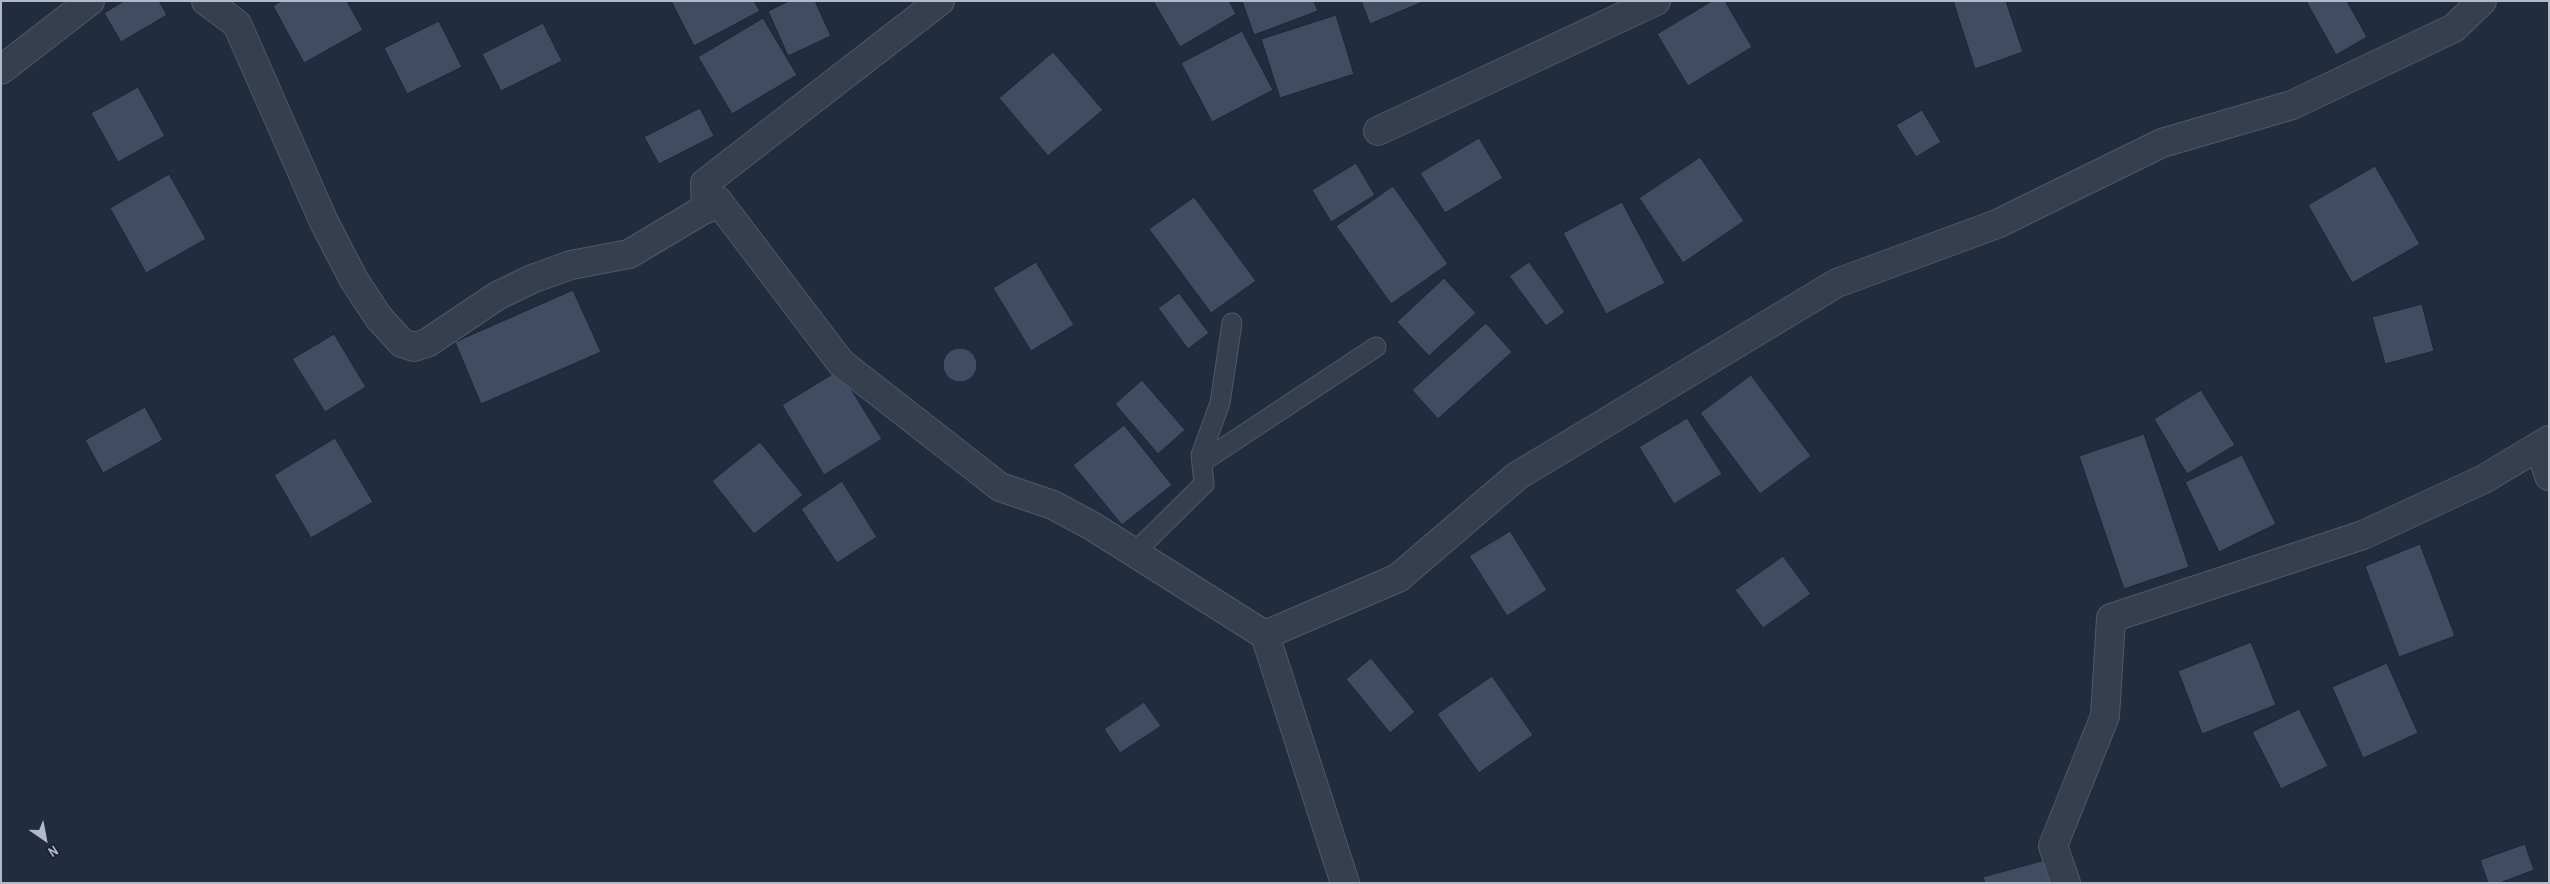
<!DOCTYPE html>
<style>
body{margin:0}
#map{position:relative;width:2550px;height:884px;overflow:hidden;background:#212c3f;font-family:"Archivo Narrow",sans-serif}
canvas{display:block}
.frame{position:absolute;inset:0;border:2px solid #b1b9ca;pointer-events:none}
.north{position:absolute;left:20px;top:814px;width:50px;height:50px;-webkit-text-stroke:4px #1a2433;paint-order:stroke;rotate:147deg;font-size:14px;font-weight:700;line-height:20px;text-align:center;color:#b1b9ca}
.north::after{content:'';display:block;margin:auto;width:18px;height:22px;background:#b1b9ca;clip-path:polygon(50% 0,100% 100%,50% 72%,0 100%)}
</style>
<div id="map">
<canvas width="2550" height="884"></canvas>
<div class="frame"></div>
<div class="north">N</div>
</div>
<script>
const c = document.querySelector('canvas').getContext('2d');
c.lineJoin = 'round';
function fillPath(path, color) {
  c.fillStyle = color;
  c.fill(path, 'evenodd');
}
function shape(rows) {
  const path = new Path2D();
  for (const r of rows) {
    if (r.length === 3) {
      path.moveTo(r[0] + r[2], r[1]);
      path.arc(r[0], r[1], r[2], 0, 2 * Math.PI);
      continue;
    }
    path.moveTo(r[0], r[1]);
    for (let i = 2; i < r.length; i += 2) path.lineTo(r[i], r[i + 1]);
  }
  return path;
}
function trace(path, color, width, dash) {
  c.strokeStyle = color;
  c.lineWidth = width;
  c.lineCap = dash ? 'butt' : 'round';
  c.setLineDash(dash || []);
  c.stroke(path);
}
const building = shape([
 [124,1,159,1,167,15,121,42,104,13,124,1],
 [281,1,347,1,363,30,304,63,273,6,281,1],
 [671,1,754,1,760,11,694,46,671,1],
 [789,1,815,1,831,36,788,56,768,11,789,1],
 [1153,1,1229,1,1236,14,1180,47,1153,1],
 [1242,1,1314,1,1318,11,1254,35,1242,1],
 [1361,1,1425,1,1370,24,1361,1],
 [1712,1,1725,1,1752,47,1688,86,1657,34,1712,1],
 [1953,1,2006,1,2023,52,1975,69,1953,1],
 [2306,1,2347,1,2367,37,2336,55,2306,1],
 [1336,15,1354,74,1280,98,1261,39,1336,15],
 [763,18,797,75,732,114,698,57,763,18],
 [439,21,462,67,407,94,384,48,439,21],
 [543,23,562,61,501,91,482,54,543,23],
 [1242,31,1273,90,1212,122,1181,63,1242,31],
 [1053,52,1103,110,1048,156,999,98,1053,52],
 [138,87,165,136,118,162,91,113,138,87],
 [700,108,714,136,659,164,644,137,700,108],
 [1922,110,1941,142,1916,157,1896,125,1922,110],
 [1479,138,1503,178,1445,213,1420,173,1479,138],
 [1700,157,1744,221,1683,263,1639,198,1700,157],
 [1356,163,1375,195,1331,222,1312,190,1356,163],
 [2375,166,2420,244,2352,283,2308,205,2375,166],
 [169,174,206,239,146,273,110,208,169,174],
 [1393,186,1448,264,1391,304,1336,226,1393,186],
 [1194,197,1256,281,1211,313,1149,229,1194,197],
 [1622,202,1665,283,1606,314,1563,233,1622,202],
 [1036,262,1074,325,1031,351,993,288,1036,262],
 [1529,262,1565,312,1546,326,1509,276,1529,262],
 [1444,278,1476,313,1429,356,1397,322,1444,278],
 [573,290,601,352,481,404,455,342,573,290],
 [1179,293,1209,333,1188,349,1158,308,1179,293],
 [2422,304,2434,351,2385,364,2372,317,2422,304],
 [1486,323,1512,352,1438,419,1412,390,1486,323],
 [334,334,366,387,325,412,292,359,334,334],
 [960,365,17],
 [839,370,882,439,824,475,782,405,839,370],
 [1751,375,1811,456,1760,494,1700,413,1751,375],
 [1142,380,1185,430,1158,454,1115,404,1142,380],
 [2201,390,2235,445,2187,474,2154,419,2201,390],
 [145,407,163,440,103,473,85,440,145,407],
 [1687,418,1722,474,1674,504,1639,447,1687,418],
 [1124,425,1172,485,1122,525,1073,465,1124,425],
 [2144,434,2189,567,2124,589,2079,456,2144,434],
 [335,438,373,502,311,538,274,475,335,438],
 [760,442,803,495,754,534,712,481,760,442],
 [2242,455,2276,524,2219,552,2185,482,2242,455],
 [842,481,877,537,837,563,801,509,842,481],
 [1510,531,1547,590,1507,616,1469,556,1510,531],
 [2420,544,2455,636,2399,657,2365,566,2420,544],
 [1783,556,1811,594,1763,628,1735,590,1783,556],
 [2251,642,2276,705,2202,734,2178,671,2251,642],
 [1371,658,1415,712,1390,733,1346,679,1371,658],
 [2387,663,2418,733,2363,758,2332,687,2387,663],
 [1492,676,1533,735,1479,773,1437,714,1492,676],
 [1144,702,1161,726,1120,753,1104,729,1144,702],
 [2299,709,2328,766,2281,789,2252,732,2299,709],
 [2525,844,2534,870,2500,883,2488,883,2480,860,2525,844],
 [2045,860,2051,883,1985,883,1983,877,2045,860]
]);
fillPath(building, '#3f4c61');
trace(building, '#1c2635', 1);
const lane = shape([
 [1202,462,1376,347],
 [1135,552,1204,484,1201,455,1220,403,1232,323]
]);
const street = shape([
 [206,1,237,24,324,222,354,280,379,318,402,343,414,347,427,343,497,296,532,279,571,265,629,254,718,201,841,363,1000,487,1053,505,1092,526,1265,635],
 [1,70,90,1],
 [1378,131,1656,1],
 [706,209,705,183,940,1],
 [2539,446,2549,476],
 [1345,883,1265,635,1398,578,1517,476,1837,283,1997,224,2162,143,2292,105,2454,28,2482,1],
 [2066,883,2053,846,2105,716,2111,618,2363,535,2484,479,2549,440]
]);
trace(lane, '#505969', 21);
trace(street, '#505969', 30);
trace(lane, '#353f4e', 19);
trace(street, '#353f4e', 28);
</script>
